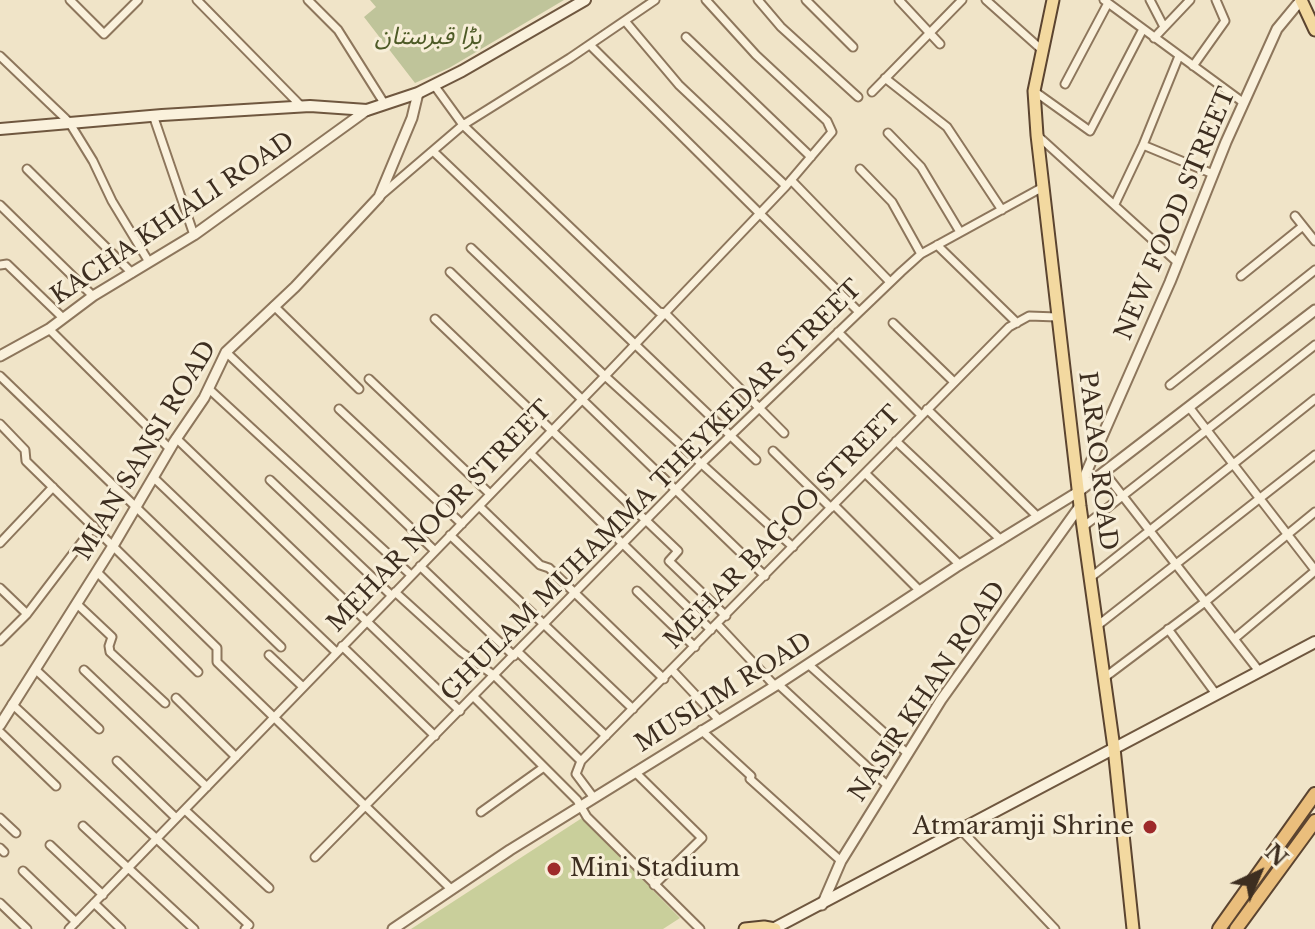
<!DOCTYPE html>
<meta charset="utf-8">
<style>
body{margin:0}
#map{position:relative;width:1315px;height:929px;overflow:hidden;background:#f0e4c8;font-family:"Libre Baskerville",serif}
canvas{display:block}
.north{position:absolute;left:1219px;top:833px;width:80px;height:80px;-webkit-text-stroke:6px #f7eed8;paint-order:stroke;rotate:44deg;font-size:22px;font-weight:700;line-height:32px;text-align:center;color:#3d2e20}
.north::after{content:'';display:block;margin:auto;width:28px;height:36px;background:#3d2e20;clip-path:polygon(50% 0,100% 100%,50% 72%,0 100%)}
</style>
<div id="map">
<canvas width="1315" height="929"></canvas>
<div class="north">N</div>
</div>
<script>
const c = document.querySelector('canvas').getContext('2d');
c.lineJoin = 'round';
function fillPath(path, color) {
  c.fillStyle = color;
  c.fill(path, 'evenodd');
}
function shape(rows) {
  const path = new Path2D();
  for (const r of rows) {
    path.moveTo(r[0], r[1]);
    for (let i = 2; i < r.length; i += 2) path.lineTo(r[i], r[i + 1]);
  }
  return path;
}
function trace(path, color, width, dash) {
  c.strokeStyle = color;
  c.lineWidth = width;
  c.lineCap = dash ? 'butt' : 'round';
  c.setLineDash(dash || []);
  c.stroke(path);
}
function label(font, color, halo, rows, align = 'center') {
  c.font = font + ' "Libre Baskerville","Noto Sans Arabic",serif';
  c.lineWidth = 6;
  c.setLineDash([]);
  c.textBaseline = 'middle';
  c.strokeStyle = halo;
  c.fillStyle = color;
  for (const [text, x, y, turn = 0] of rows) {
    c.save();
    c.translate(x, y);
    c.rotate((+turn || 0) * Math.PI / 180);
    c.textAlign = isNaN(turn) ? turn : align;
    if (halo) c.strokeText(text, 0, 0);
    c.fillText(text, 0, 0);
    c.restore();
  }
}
fillPath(shape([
 [582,818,680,918,663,929,411,929]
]), '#c9cf9b');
fillPath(shape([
 [370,0,564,0,449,68,415,83,364,17,376,7]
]), '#bfc49a');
const minor = shape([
 [70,0,104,34,138,0],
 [197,0,302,107],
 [308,0,338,30,384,103],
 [758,0,781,27,858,97],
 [806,0,853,47],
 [899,0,940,44],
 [986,0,1042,50],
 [1104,0,1244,103],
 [1150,0,1164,27],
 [625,21,679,85,786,186],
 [686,37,811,157],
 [1154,38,1190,0],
 [590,45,859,312],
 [0,56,69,122,93,161,112,201,149,262],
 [1193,66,1225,21,1216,0],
 [885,78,947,127,1002,210],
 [1065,84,1108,3],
 [434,85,463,125,659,312,665,313,784,433],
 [1034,91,1090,131,1143,29],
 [872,92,962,0],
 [153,115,194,235],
 [888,133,921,167,960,232],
 [1037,135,1178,263],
 [1143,145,1213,174],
 [434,152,756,460],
 [27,169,132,273],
 [860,169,892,202,921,254],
 [791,180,890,282],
 [380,196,463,125,570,58,655,0],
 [1115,204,1143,145,1179,56],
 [0,205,93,296],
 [1295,216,1315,241],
 [937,245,1017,323],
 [471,248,605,376,793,547],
 [0,265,7,264,63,318],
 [450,272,765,576],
 [1241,276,1303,226],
 [274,306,359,389],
 [435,319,678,551,669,561,726,616],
 [893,323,954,382],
 [49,329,170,449],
 [838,332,921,415],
 [226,352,435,551],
 [0,376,281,647],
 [369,379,490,494],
 [1170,385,1315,270],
 [209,389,411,575],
 [1189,407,1315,570],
 [339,409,462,524],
 [927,409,1038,517],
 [0,424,25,450,26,461,217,648,217,662,451,889],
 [176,438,460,711],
 [896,441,1001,540],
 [773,451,831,508],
 [530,453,711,630],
 [1104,472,1259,671],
 [865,473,960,565],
 [153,477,336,652],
 [270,480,391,595],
 [834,505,920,591],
 [479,506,540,565,549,568,664,679],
 [1083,527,1315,345],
 [450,535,633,709],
 [0,543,53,487],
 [420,566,514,656],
 [97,572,198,672],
 [1090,578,1315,399],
 [0,588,27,614],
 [637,591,695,647],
 [395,592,461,652,495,676,581,761],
 [77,604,112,637,109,646,110,652,165,703],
 [717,624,775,686],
 [1097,626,1315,455],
 [1168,629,1216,694],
 [1234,639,1315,571],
 [0,641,27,614,94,526],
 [342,646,435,736],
 [518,652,606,736],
 [269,655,303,687],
 [808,664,908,754],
 [35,669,99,729],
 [84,670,207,787],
 [672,670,719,720],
 [1104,678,1205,602,1315,512],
 [778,684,888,786],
 [474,697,577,800,587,817,700,929],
 [176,698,236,757],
 [12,704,249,925,245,929],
 [701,730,751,776,750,779,841,861],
 [0,732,56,786],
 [117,761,176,818],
 [635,772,702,838,654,885],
 [594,798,576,774,581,761,1009,327,1029,316,1057,317],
 [185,810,269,888],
 [481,812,544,767],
 [0,818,16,833],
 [83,826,194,929],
 [962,831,1055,929],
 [50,845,103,895],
 [0,848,4,852],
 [315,857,702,463,901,272,921,254,1043,187],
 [23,871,76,922],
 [0,903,27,929],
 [94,903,121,929],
 [69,929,605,376,786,186,832,132,827,121,756,55,706,0]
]);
const tertiary = shape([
 [0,356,49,329,93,296,194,235,367,110],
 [1079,489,1170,282,1226,142,1277,29,1301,0],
 [0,725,113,546,174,442,204,398,226,352,295,287,379,197,412,118,418,93],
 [822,905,841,861,941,700,1080,506],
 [393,929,510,850,775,686,956,567,1078,492,1315,310]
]);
const secondary = shape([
 [0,129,162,115,310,106,367,110,418,93,462,71,585,0],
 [773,929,1315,642]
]);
const primary = shape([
 [1053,0,1034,91,1037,135,1080,506,1114,748,1133,929],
 [1301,0,1315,30],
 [745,929,764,927,775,929]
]);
const trunk = shape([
 [1219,929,1315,794],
 [1236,929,1315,821]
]);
trace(minor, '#8d765c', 11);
trace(tertiary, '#8d765c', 13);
trace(secondary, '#6f573f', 14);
trace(primary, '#5b4430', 15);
trace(trunk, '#5b4430', 16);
trace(minor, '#faf1dc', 7);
trace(tertiary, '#faf1dc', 9);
trace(secondary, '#faf1dc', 10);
trace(primary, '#f3d9a0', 11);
trace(trunk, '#eabe7c', 12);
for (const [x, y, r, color] of [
 [1150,827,8,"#9e2a2b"],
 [554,869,8,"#9e2a2b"]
]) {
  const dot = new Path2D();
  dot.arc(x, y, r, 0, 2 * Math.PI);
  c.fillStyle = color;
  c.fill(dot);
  trace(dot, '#f7eed8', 3);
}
label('italic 24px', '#4d5a26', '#f7eed8', [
 ["بڑا قبرستان",428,37]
]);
label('24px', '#3d2e20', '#f7eed8', [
 ["NEW FOOD STREET",1176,214,-67],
 ["KACHA KHIALI ROAD",173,219,-34],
 ["MIAN SANSI ROAD",146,451,-59],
 ["PARAO ROAD",1097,461,83],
 ["GHULAM MUHAMMA THEYKEDAR STREET",652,491,-45],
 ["MEHAR NOOR STREET",440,517,-46],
 ["MEHAR BAGOO STREET",783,528,-46],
 ["NASIR KHAN ROAD",928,692,-56],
 ["MUSLIM ROAD",724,693,-32]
]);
label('24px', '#3d2e20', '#f7eed8', [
 ["Atmaramji Shrine",1134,827],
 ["Mini Stadium",570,869,"left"]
], 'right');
</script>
